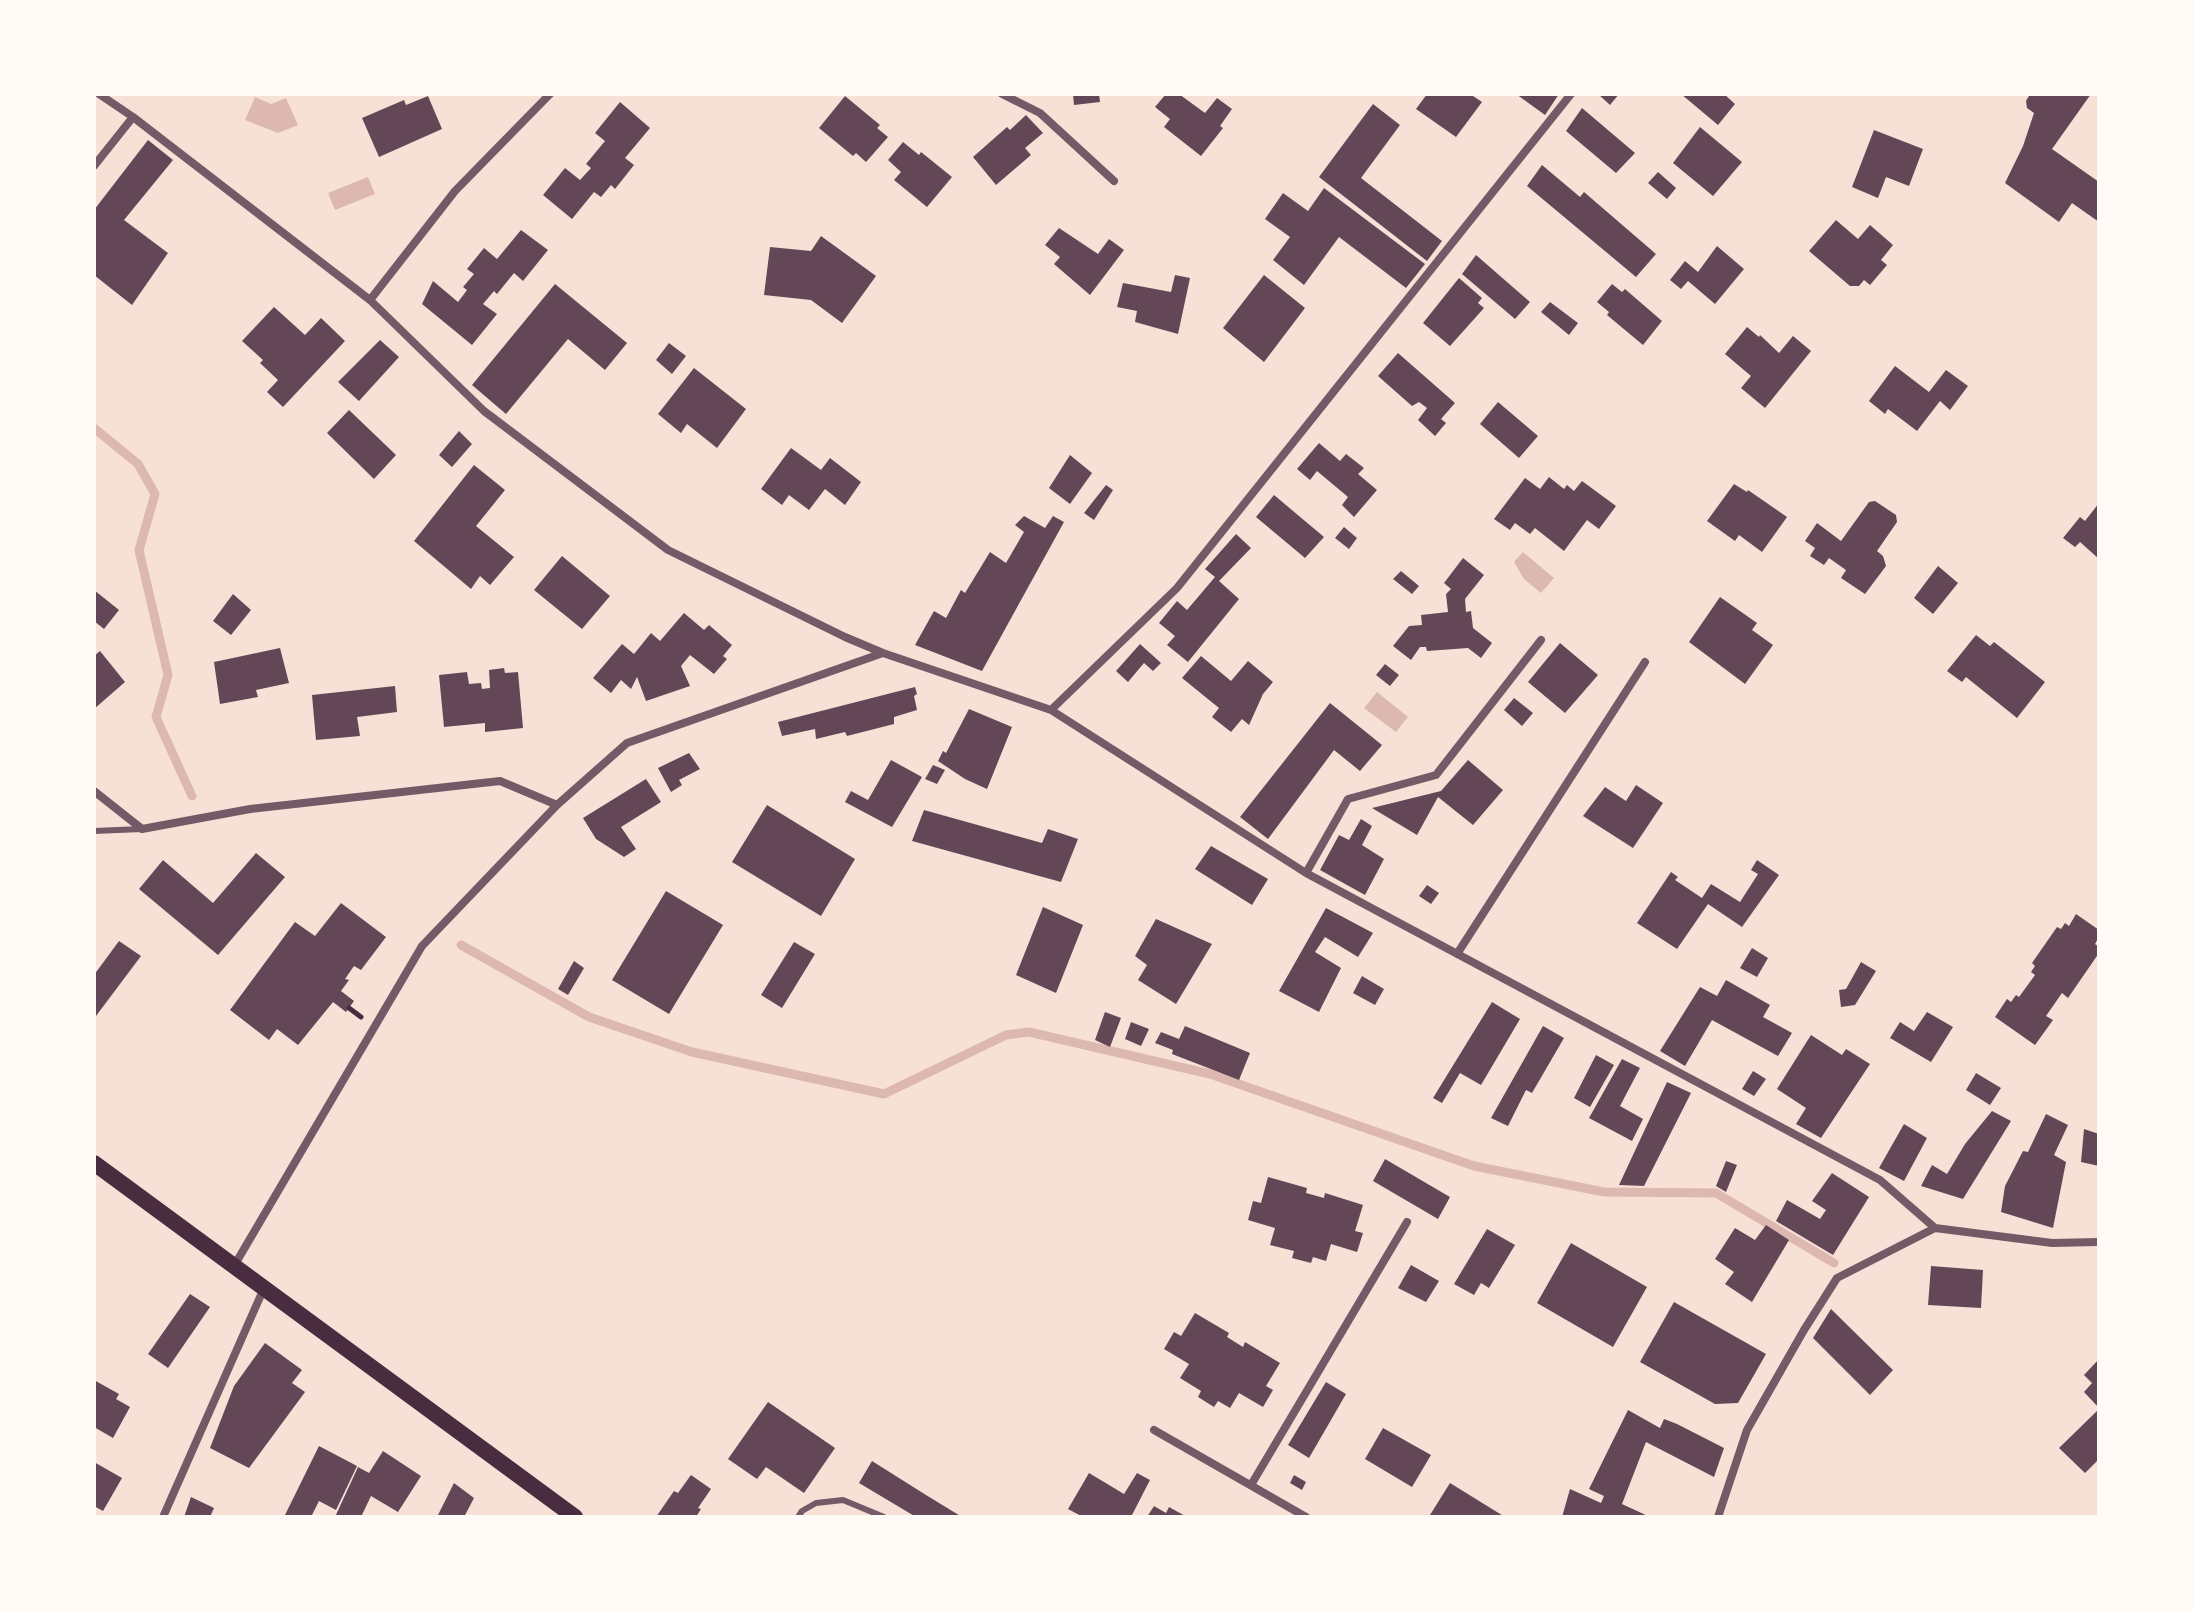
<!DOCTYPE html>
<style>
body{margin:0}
#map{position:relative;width:2193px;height:1611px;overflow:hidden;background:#f7e1d7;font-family:"Nunito Sans",sans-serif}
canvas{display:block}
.frame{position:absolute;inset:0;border:96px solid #fffaf5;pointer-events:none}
</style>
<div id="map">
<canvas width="2193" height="1611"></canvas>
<div class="frame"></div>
</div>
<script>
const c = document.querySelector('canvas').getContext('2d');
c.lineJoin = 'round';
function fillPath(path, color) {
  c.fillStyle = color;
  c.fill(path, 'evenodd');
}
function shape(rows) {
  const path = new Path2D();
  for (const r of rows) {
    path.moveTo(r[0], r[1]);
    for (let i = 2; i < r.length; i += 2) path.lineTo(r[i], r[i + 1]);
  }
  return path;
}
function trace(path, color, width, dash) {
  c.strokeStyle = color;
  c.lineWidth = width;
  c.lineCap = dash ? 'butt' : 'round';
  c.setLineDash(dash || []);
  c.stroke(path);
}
fillPath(shape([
 [255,97,271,104,286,98,298,125,278,133,245,120],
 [368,177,375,194,335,210,328,193],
 [1523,552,1554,578,1541,593,1524,579,1514,562],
 [1377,692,1408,717,1396,732,1364,708]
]), '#dcb8b0');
trace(shape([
 [94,428,138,464,155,494,139,550,168,675,156,717,192,796],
 [461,945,589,1017,692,1052,884,1094,1006,1035,1029,1032,1210,1074,1474,1166,1604,1192,1716,1193,1834,1263]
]), '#dcb8b0', 9);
fillPath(shape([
 [1073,94,1099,94,1100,102,1074,105],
 [1166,94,1179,94,1205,113,1217,98,1232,109,1220,126,1223,128,1201,156,1164,127,1170,119,1155,107],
 [1427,94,1470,94,1482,102,1456,137,1416,109],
 [1516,94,1559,94,1545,115],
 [1598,94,1619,94,1610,105],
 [1681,94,1724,94,1735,104,1718,125],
 [2030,94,2091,94,2052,149,2099,182,2099,222,2072,203,2059,222,2005,183,2023,146,2034,113,2027,108,2026,101],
 [428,96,442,129,379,157,362,118,404,100,406,105],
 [845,96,880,125,877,128,888,137,866,162,856,153,853,156,819,128],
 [620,102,650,128,625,158,634,165,615,189,611,185,601,197,594,192,572,219,543,195,565,168,580,180,591,168,586,164,605,141,595,133],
 [1373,104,1400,125,1361,178,1442,241,1427,261,1319,177],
 [1582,108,1635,153,1616,173,1566,131],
 [1026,115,1043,133,1025,148,1031,155,996,185,973,157,1007,127,1010,130],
 [1700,127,1742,162,1713,196,1673,163],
 [1874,130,1923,149,1909,186,1886,177,1878,198,1852,187],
 [148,140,173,160,124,220,168,253,132,305,94,275,94,210],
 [903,142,919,155,921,152,952,177,927,207,894,180,901,172,888,160],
 [1542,165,1580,197,1584,192,1656,254,1636,277,1527,186],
 [1658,172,1676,188,1667,199,1648,183],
 [1324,188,1425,264,1406,288,1339,237,1304,285,1273,260,1290,237,1265,219,1283,193,1308,211],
 [1836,220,1858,239,1870,225,1893,245,1881,260,1887,265,1870,285,1864,280,1859,286,1850,286,1809,251],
 [1059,228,1098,254,1109,239,1124,250,1090,295,1054,264,1060,257,1045,245],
 [521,230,548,250,523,281,514,273,497,294,494,291,483,304,497,314,472,345,422,304,433,281,458,302,467,290,463,287,474,274,467,269,484,248,497,259],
 [821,236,876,276,842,323,811,300,764,295,770,247,811,251],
 [1717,246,1744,269,1715,304,1688,281,1681,289,1670,280,1685,261,1698,272],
 [1476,255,1530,302,1515,319,1462,274],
 [1175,275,1190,278,1178,334,1135,322,1137,311,1117,307,1123,283,1171,292],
 [1264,275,1305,308,1264,362,1223,328],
 [1459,278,1482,298,1478,303,1484,308,1450,346,1423,323],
 [555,284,627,343,605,370,568,339,506,414,472,385],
 [1612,284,1622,292,1625,289,1662,321,1643,345,1607,315,1609,312,1597,302],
 [1550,302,1578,323,1569,335,1541,312],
 [274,307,305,335,321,318,345,341,283,407,267,392,278,380,260,363,263,360,242,341],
 [1747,327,1759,337,1760,335,1779,353,1793,336,1811,351,1765,408,1741,388,1751,376,1725,354],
 [380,340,399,357,359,401,338,382],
 [669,343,686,356,672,374,656,360],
 [1398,353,1455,403,1441,419,1446,423,1435,436,1418,420,1427,408,1419,402,1412,406,1378,376],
 [1895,366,1929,392,1946,370,1968,386,1950,410,1940,401,1917,431,1888,409,1885,414,1869,401],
 [694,368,746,409,717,448,687,424,681,433,658,414],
 [1498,402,1538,436,1519,458,1480,424],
 [349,410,396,455,374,479,327,433],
 [459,431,472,444,452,467,439,455],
 [1319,443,1340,461,1346,454,1364,468,1358,474,1377,490,1354,517,1342,505,1348,497,1317,471,1310,480,1297,469],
 [791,448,821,470,830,458,861,482,845,505,825,489,809,510,789,495,782,505,761,489],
 [1070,455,1092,473,1070,504,1049,488],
 [474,465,505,490,476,526,514,557,490,585,480,576,471,589,414,541],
 [1549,477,1564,489,1567,485,1574,491,1582,481,1616,506,1599,529,1587,520,1564,551,1535,528,1530,534,1515,523,1510,530,1494,519,1525,478,1540,489],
 [1734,484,1747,492,1748,490,1787,517,1762,552,1739,535,1735,541,1707,521],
 [1106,485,1113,490,1094,520,1084,513],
 [1274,495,1324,537,1305,558,1256,517],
 [1875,501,1896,515,1897,522,1877,551,1883,556,1886,566,1865,594,1841,578,1846,570,1829,558,1824,565,1810,556,1815,548,1805,541,1817,523,1841,541,1869,502],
 [2099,503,2099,559,2080,542,2075,547,2063,538,2080,517,2085,521],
 [1024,516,1045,528,1053,516,1064,522,982,671,915,645,934,611,946,618,961,590,965,593,990,552,1006,563,1024,532,1015,525],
 [1344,527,1357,538,1349,549,1335,538],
 [1236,534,1251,548,1219,581,1239,599,1188,662,1167,645,1175,636,1159,623,1177,601,1187,610,1215,577,1205,569],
 [562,556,610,596,582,629,534,590],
 [1463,558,1484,575,1465,599,1466,612,1471,611,1473,628,1492,643,1481,658,1468,648,1427,651,1426,647,1420,647,1411,660,1393,646,1409,626,1422,625,1421,615,1448,612,1446,594,1451,589,1444,583],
 [1938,566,1958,583,1933,614,1914,598],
 [1401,571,1419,586,1412,594,1393,579],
 [94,590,119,610,104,629,94,621],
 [233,594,251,610,231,635,213,621],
 [1720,597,1757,623,1752,630,1773,645,1745,684,1689,642],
 [684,613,704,630,709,625,732,645,723,656,727,659,714,674,690,655,681,666,690,686,646,701,637,677,631,689,621,680,611,693,593,678,622,644,634,654,651,633,660,641],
 [1976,635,1990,646,1994,642,2045,682,2017,718,1966,677,1962,682,1947,671],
 [1560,643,1598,675,1565,713,1528,682],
 [1140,644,1161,663,1153,671,1144,663,1128,682,1116,671],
 [280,648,289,683,256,690,258,697,220,704,214,662],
 [100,651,125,682,94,709,94,656],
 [1201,656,1231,681,1248,661,1273,682,1263,694,1249,725,1242,719,1231,732,1212,717,1219,708,1182,678],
 [1385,664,1399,675,1390,686,1376,675],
 [504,668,505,673,518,672,523,728,485,732,485,723,444,727,439,675,467,672,469,684,481,683,482,689,490,688,489,670],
 [395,686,397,712,357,717,360,736,316,740,312,695],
 [915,687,917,694,914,696,917,710,894,717,894,724,847,736,845,732,816,739,815,729,782,736,778,722],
 [1514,698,1533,713,1522,726,1504,710],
 [1330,703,1382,745,1360,771,1334,750,1268,839,1240,817],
 [969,709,1012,727,987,789,965,779,938,761,943,751,946,753],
 [689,753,700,769,679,780,682,785,671,792,658,768],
 [891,760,922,777,892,827,845,802,851,791,868,800],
 [1468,760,1503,790,1473,825,1438,797,1417,835,1372,808,1441,791],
 [933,765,945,770,937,784,925,779],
 [646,779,661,802,621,827,636,849,624,857,596,839,583,818],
 [1636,785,1663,803,1633,848,1583,816,1605,787,1626,801],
 [767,805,855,859,821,916,732,862],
 [924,810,1042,843,1048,829,1078,839,1061,882,912,841],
 [1361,819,1372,826,1362,845,1384,859,1365,895,1320,870,1339,835,1349,840],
 [1211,846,1268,879,1252,905,1195,869],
 [256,853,285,877,218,955,139,889,163,860,213,903],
 [1757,860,1779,875,1742,927,1708,904,1677,949,1637,923,1671,872,1678,877,1675,880,1702,898,1711,884,1740,902,1758,874,1751,870],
 [1427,885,1439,893,1431,904,1419,896],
 [666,891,723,925,669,1014,612,980],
 [341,903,386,937,361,970,354,966,345,979,349,980,341,991,354,1001,346,1012,333,1002,298,1045,277,1029,269,1040,230,1010,295,922,315,936],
 [1043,907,1083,925,1056,993,1016,975],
 [1326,908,1373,933,1358,957,1325,937,1315,952,1341,968,1319,1012,1279,991],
 [2076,914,2099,930,2099,937,2095,944,2099,947,2099,953,2068,998,2062,993,2046,1016,2053,1020,2035,1045,1995,1017,2007,999,2011,1002,2016,995,2019,997,2035,975,2031,972,2035,966,2032,963,2057,927,2061,929,2065,923,2069,926],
 [1156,919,1212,944,1176,1004,1138,980,1147,965,1135,956],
 [119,941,141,956,96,1016,94,1015,94,975],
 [794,942,815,954,782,1008,761,995],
 [1752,948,1768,958,1757,977,1740,968],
 [574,961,584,968,568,995,558,989],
 [1861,962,1876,971,1855,1005,1841,1007,1839,990,1846,989],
 [1362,976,1384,989,1375,1005,1353,993],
 [1726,980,1770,1005,1763,1017,1792,1033,1778,1056,1712,1020,1685,1066,1660,1051,1700,987,1717,996],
 [1492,1002,1520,1019,1481,1085,1460,1073,1442,1103,1433,1098],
 [1105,1012,1121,1018,1110,1047,1095,1040],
 [1927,1012,1953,1027,1931,1062,1890,1038,1900,1022,1914,1031],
 [1131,1022,1149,1029,1141,1046,1125,1039],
 [1185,1026,1250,1053,1239,1080,1172,1054,1173,1050,1155,1043,1161,1032,1179,1039],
 [1543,1026,1564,1038,1532,1093,1526,1090,1508,1126,1491,1118],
 [1811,1035,1842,1055,1846,1049,1870,1064,1821,1138,1796,1124,1806,1108,1777,1089],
 [1596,1055,1614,1065,1590,1107,1574,1098],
 [1622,1059,1640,1068,1620,1106,1643,1119,1632,1141,1589,1118],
 [1753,1071,1766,1079,1754,1096,1742,1089],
 [1976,1073,2001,1088,1990,1105,1966,1090],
 [1667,1082,1691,1093,1644,1186,1619,1185],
 [1992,1111,2011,1121,1963,1199,1921,1186,1932,1165,1947,1174,1965,1144],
 [2046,1114,2068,1125,2054,1155,2066,1162,2053,1228,2001,1212,2005,1186,2023,1151,2028,1152],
 [1904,1124,1927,1138,1904,1181,1879,1168],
 [2084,1129,2099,1134,2099,1166,2081,1162],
 [1385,1159,1450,1197,1438,1219,1373,1181],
 [1726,1161,1737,1165,1726,1192,1716,1186],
 [1832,1173,1869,1197,1833,1255,1776,1221,1787,1200,1820,1219,1826,1210,1812,1201],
 [1268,1177,1307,1188,1306,1193,1324,1198,1325,1193,1363,1205,1355,1231,1363,1233,1357,1252,1331,1244,1326,1261,1313,1257,1311,1263,1292,1258,1294,1251,1270,1245,1275,1228,1248,1220,1253,1201,1261,1203],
 [1766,1225,1789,1240,1752,1302,1725,1284,1734,1272,1715,1259,1735,1228,1755,1240],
 [1487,1229,1515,1245,1489,1288,1481,1283,1474,1295,1454,1284],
 [1571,1243,1647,1287,1613,1347,1537,1303],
 [1411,1265,1439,1281,1426,1302,1398,1288],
 [1931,1266,1983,1270,1981,1308,1928,1305],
 [190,1294,210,1307,168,1368,148,1354],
 [1674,1302,1766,1354,1738,1403,1715,1404,1640,1362],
 [1831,1309,1893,1370,1870,1395,1813,1338],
 [1195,1313,1229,1333,1227,1337,1243,1347,1245,1342,1280,1363,1266,1386,1273,1390,1263,1407,1239,1393,1230,1408,1218,1401,1214,1407,1198,1397,1201,1391,1180,1378,1189,1364,1164,1349,1174,1332,1181,1336],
 [265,1343,302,1370,292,1383,305,1392,249,1468,210,1448,234,1386],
 [2099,1359,2099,1408,2084,1392,2092,1383,2084,1375],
 [94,1380,119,1394,116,1399,130,1407,113,1438,94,1427],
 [1326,1382,1346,1394,1309,1458,1288,1445],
 [768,1402,835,1448,804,1493,766,1467,757,1479,728,1459],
 [2099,1409,2099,1459,2085,1473,2059,1448],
 [1628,1410,1660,1428,1664,1419,1677,1424,1724,1448,1714,1477,1646,1442,1622,1504,1650,1517,1562,1517,1570,1489,1601,1503,1604,1496,1589,1489],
 [1383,1428,1431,1455,1412,1487,1365,1459],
 [319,1446,357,1466,336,1510,319,1501,311,1517,284,1517],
 [383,1451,421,1476,398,1512,371,1496,361,1517,335,1517,358,1467,369,1473],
 [872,1461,926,1495,962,1517,916,1517,859,1483],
 [94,1462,122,1478,103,1511,94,1506],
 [1089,1473,1124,1494,1137,1473,1150,1480,1131,1517,1083,1517,1068,1509],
 [691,1475,711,1489,698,1508,701,1509,696,1517,656,1517,674,1491,678,1493],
 [1294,1475,1306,1482,1302,1490,1290,1483],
 [454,1483,474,1498,464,1517,437,1517],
 [1450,1483,1505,1517,1430,1515],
 [191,1497,214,1508,210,1517,184,1517],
 [1154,1506,1166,1513,1169,1507,1187,1517,1147,1517]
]), '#644757');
trace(shape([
 [349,1008,361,1017]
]), '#4a2c40', 5);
trace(shape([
 [94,831,142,829],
 [798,1517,802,1511,816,1503,843,1500,884,1517]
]), '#755966', 6);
trace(shape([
 [99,94,133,117,370,300,484,411,668,550,845,637,883,653,1051,710,1306,873,1880,1180,1935,1228,2052,1243,2099,1242],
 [1002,94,1040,113,1114,181],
 [94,166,133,117],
 [370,300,455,191,550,94],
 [1051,710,1177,588,1571,94],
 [94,791,142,829,250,809,500,781,557,805],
 [1306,873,1348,799,1436,775,1541,640],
 [1457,954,1645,662],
 [234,1266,422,946,557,805,627,743,883,653],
 [1154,1430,1306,1517],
 [1251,1485,1407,1222],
 [163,1517,264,1288],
 [1718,1517,1747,1430,1804,1330,1837,1278,1935,1228]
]), '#755966', 8);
trace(shape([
 [94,1163,575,1517]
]), '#4a2c40', 16);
</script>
